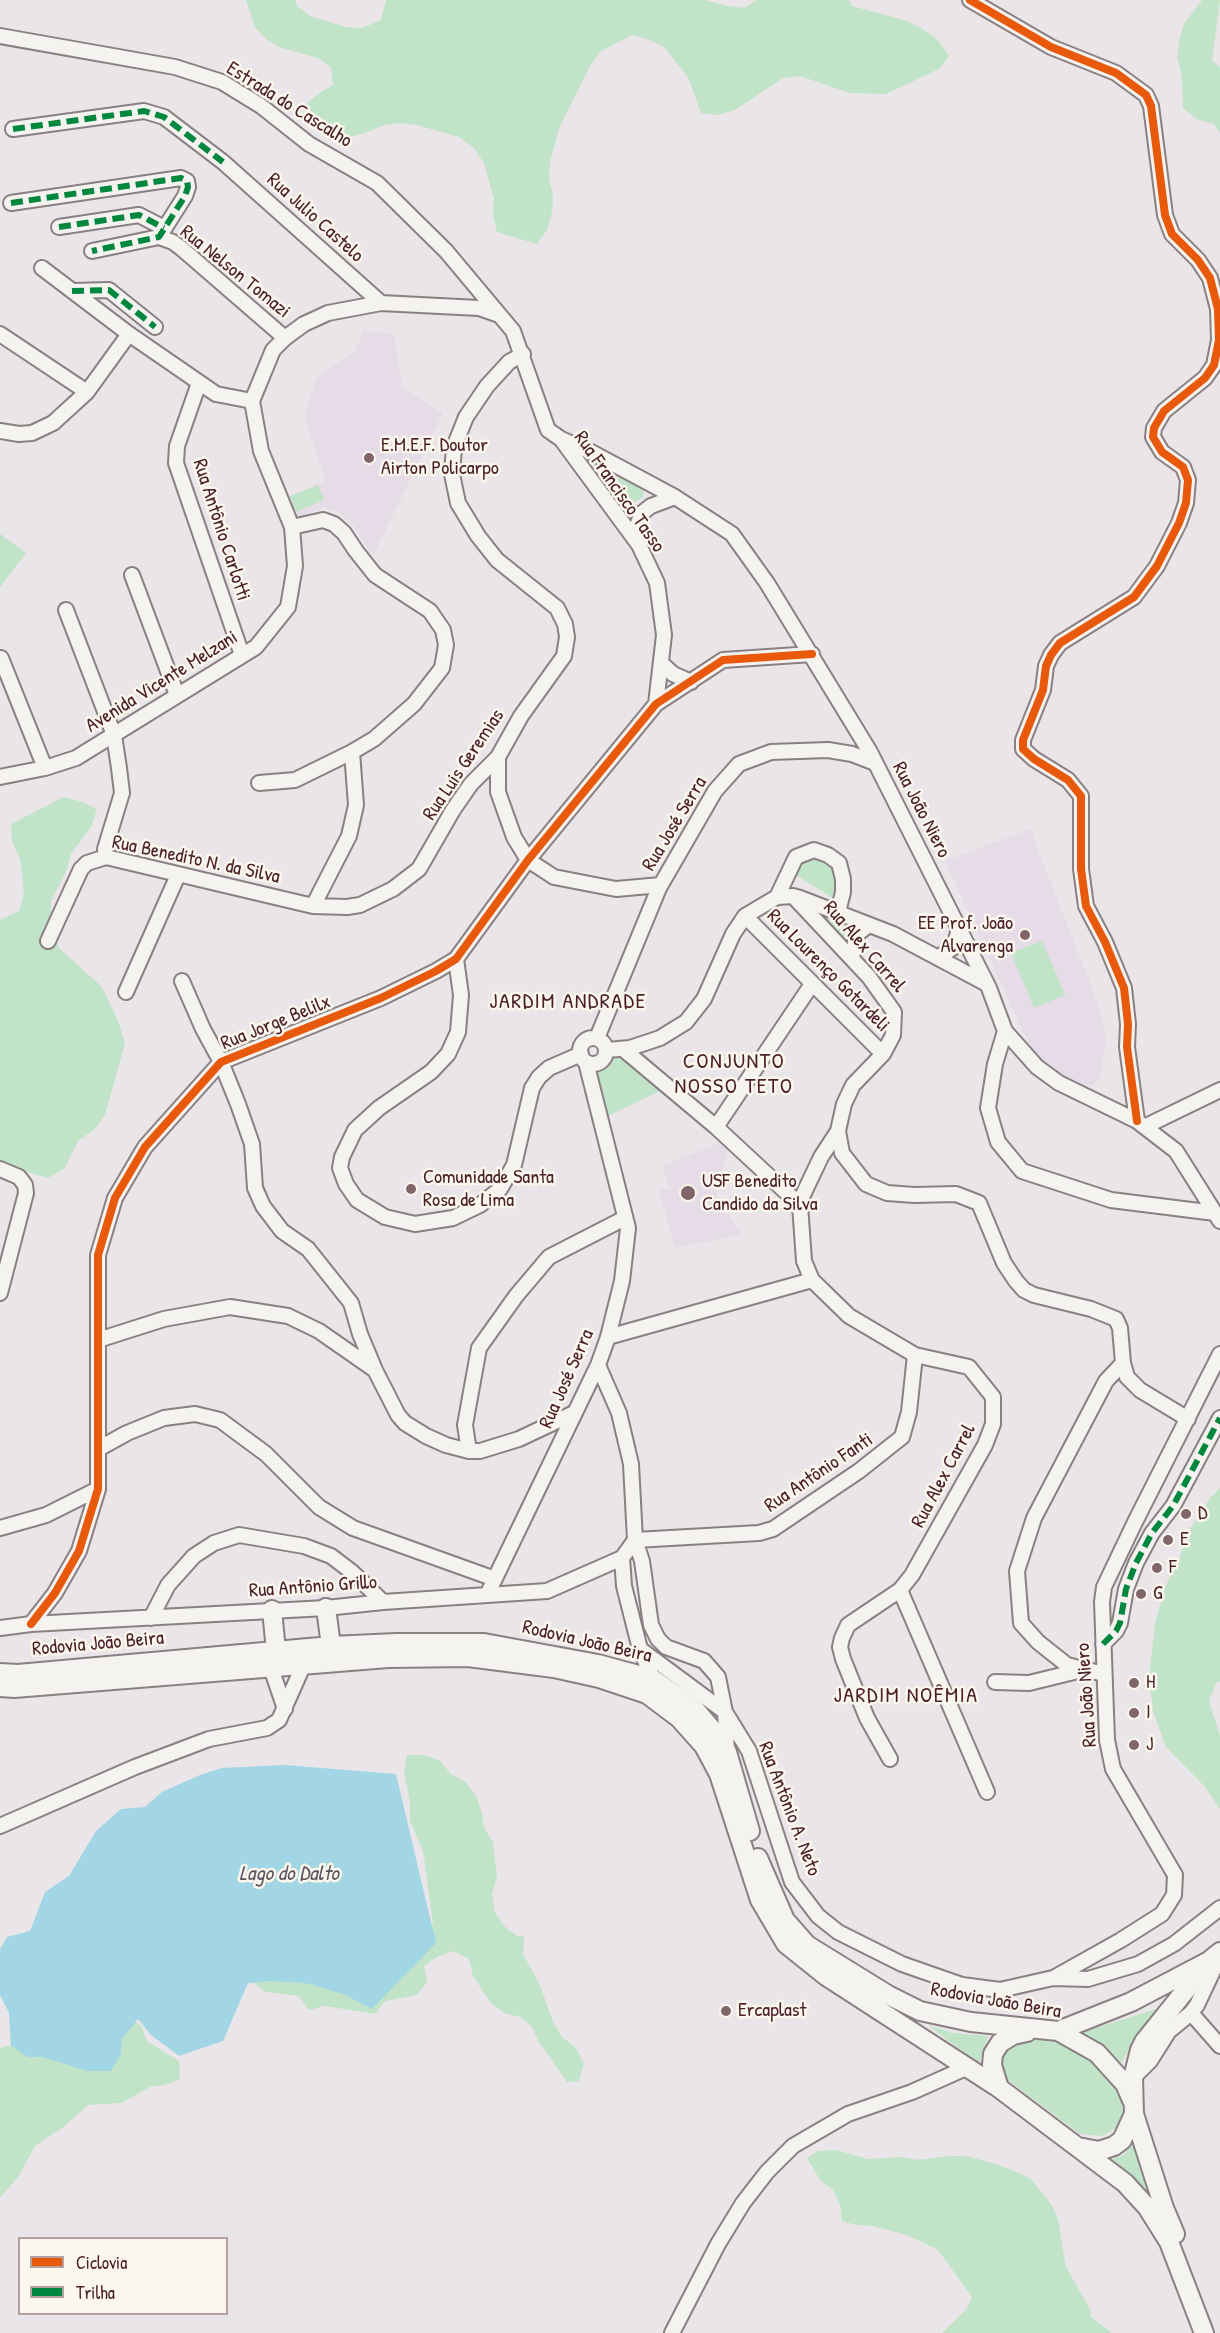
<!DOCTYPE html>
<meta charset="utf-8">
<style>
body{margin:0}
#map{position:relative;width:1220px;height:2333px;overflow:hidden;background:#eae5e8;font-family:"Patrick Hand",sans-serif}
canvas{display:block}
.legend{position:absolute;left:18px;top:2237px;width:210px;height:78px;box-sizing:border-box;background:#fbf7ec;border:2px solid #b4a19f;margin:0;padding:8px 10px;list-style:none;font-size:18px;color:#4a1f2b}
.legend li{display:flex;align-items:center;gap:12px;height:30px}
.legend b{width:30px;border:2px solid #b4a19f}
</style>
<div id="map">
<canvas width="1220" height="2333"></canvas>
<ul class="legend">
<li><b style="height:8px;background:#e8590c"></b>Ciclovia</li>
<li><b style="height:8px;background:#00873e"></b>Trilha</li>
</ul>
</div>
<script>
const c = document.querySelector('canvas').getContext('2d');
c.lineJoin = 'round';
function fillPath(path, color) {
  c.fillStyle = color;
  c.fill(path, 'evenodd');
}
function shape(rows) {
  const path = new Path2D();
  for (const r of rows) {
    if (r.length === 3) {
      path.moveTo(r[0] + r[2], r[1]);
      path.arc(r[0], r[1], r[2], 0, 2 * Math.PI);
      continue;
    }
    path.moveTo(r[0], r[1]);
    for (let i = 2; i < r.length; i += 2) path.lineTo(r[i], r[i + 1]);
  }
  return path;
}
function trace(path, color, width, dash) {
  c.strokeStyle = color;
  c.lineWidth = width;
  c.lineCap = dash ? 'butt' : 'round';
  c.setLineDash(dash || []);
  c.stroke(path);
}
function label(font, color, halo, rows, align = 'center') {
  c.font = font + ' "Patrick Hand",sans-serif';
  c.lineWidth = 5;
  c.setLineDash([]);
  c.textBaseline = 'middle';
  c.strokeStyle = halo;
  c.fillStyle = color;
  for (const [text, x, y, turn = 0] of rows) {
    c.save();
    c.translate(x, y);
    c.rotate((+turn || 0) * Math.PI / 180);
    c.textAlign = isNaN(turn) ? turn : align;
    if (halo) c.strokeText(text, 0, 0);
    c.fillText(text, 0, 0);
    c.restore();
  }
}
fillPath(shape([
 [364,330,394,334,402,387,443,413,373,556,354,526,340,513,324,507,299,518,290,496,325,481,304,414,317,379,329,368,354,353],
 [1030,829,1100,1009,1106,1043,1100,1078,1091,1086,1063,1079,1041,1063,1031,1049,945,861],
 [722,1142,728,1149,716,1196,742,1234,675,1248,659,1190,670,1189,662,1166]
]), '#e6dce7');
fillPath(shape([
 [246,0,295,0,297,6,310,16,346,27,362,28,381,20,386,0,705,0,728,6,744,8,757,0,849,0,852,6,907,21,921,28,937,39,949,56,939,69,886,94,850,93,800,76,783,78,735,110,717,115,701,113,688,77,664,47,650,40,631,35,600,52,590,66,560,126,550,162,549,178,553,196,552,212,547,230,537,244,497,232,493,215,494,199,484,163,473,147,459,137,417,125,401,123,384,125,365,133,342,139,329,133,316,123,304,106,318,94,333,85,331,68,318,58,282,48,267,40,255,27],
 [1202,0,1220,0,1212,61,1220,67,1220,134,1214,124,1196,119,1183,108,1182,76,1177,58,1179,42,1184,24],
 [590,461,638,486,644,489,643,497,635,502,628,501],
 [318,485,324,500,296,512,290,496],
 [0,534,26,553,0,587],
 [64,797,82,802,97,809,91,827,71,854,66,872,51,901,52,934,60,949,102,987,118,1021,125,1043,105,1115,95,1129,78,1141,64,1169,48,1178,0,1164,0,920,19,911,24,893,20,859,12,841,11,824],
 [813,857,818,857,831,865,835,873,837,886,833,898,794,874,805,860],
 [809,908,856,926,850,930,844,942],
 [1042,941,1065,995,1034,1008,1011,953],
 [614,1053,625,1056,662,1090,608,1116,598,1085,598,1073,606,1057],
 [1220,1488,1220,1681,1216,1683,1209,1701,1220,1736,1220,1809,1206,1788,1166,1747,1153,1711,1149,1677,1155,1623,1165,1587,1180,1558,1185,1540,1192,1526,1210,1498],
 [407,1755,424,1755,440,1761,451,1774,466,1782,476,1796,482,1813,484,1828,493,1842,497,1876,492,1894,495,1912,504,1926,517,1936,524,1936,523,1954,540,1985,553,2022,562,2037,575,2047,584,2063,579,2081,567,2082,539,2042,532,2027,520,2017,504,2013,491,2003,473,1976,469,1959,454,1951,437,1957,424,1966,427,1982,417,1995,385,2001,375,2014,325,2006,309,2010,299,1996,266,1992,251,1981,427,1939,433,1923,423,1851,410,1821,410,1803,404,1771],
 [1162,2007,1137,2036,1120,2065,1104,2046,1083,2032],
 [128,2016,141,2026,147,2041,179,2061,180,2079,165,2085,150,2087,121,2103,88,2105,62,2128,35,2146,18,2177,0,2198,0,2048],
 [928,2025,953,2033,988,2036,979,2064],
 [1036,2031,1096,2057,1117,2083,1124,2105,1119,2126,1103,2136,1080,2134,1004,2077,1000,2059,1004,2042],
 [1133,2143,1151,2198,1129,2175,1110,2160,1124,2155],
 [836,2150,868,2159,901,2157,918,2160,949,2156,967,2156,999,2165,1030,2178,1051,2204,1058,2219,1066,2267,1091,2311,1091,2317,1112,2333,942,2333,967,2309,972,2297,938,2250,907,2235,873,2226,856,2225,842,2221,840,2205,833,2190,820,2180,807,2158,818,2151]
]), '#c1e4c9');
fillPath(shape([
 [285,1765,396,1774,436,1943,372,2009,343,1994,305,1983,269,1981,248,1983,223,2041,179,2056,151,2035,138,2019,122,2039,121,2054,111,2071,87,2071,43,2057,28,2057,11,2046,9,2013,0,1995,0,1949,7,1937,30,1931,45,1892,69,1876,96,1831,121,1809,145,1807,162,1792,200,1775,222,1768]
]), '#a2d6e4');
const minor = shape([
 [970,0,1051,47,1116,73,1146,95,1151,106,1165,215,1172,234,1198,260,1210,278,1218,309,1219,340,1214,365,1205,378,1164,411,1154,428,1153,437,1162,452,1183,467,1188,480,1186,503,1179,523,1157,566,1134,597,1060,643,1051,655,1046,666,1043,690,1023,740,1023,749,1034,759,1068,780,1081,796,1081,869,1086,906,1105,942,1124,988,1128,1024,1127,1047,1137,1121],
 [0,36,175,67,222,82,261,106,309,144,377,183,446,251,513,331,548,430,561,439,639,545,657,583,664,635,656,704],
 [13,129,144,111,164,117,223,162,381,303],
 [11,203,181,178,187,181,188,187,185,196,159,237],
 [59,227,139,215,164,228],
 [159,237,173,242,181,248,285,338],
 [92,251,159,237],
 [42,268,129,334],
 [72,291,109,290,155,327],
 [0,334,87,392],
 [199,383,177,446,176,463,242,655],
 [0,431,19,434,32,433,53,423,87,392,129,334,216,394,252,401],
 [561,439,591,452,675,497,732,534,767,583,870,752,989,988,1005,1031,1037,1067,1059,1083,1137,1121,1176,1151,1220,1221],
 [292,527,323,520,334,524,344,533,356,551,375,575,430,611,443,630,446,645,442,668,414,704,374,739,352,752,356,805,349,836,313,906],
 [639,545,638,523,642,513,651,506,675,497],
 [132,575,177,695],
 [66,610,114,735,119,768,122,793,105,849,106,857],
 [1,658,45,768],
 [661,663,673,674,691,682],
 [498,757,498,792,514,837,528,860,554,877,616,889,661,885],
 [0,777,45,768,76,758,256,647,288,607,295,566,292,527,261,451,252,401,273,350,285,338,304,324,328,313,381,303,479,308,499,315],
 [259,783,295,780,352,752],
 [793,896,869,977,894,1012,893,1035,883,1054,853,1085,844,1104,838,1131,821,1157,802,1197,800,1205,804,1261,812,1280,849,1316,915,1355,969,1367,993,1397,993,1424,985,1445,912,1575,900,1590,848,1625,842,1638,840,1647,843,1659,867,1718,890,1759],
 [777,897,796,857,814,850,828,855,839,863,843,879,843,892,838,912],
 [745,916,883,1054],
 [48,941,81,869,87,863,106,857,313,906,347,907,360,905,393,889,419,869,453,810,471,784,498,757,521,716,564,656,567,637,565,624,557,608,497,560,478,536,458,503,452,474,454,447,466,417,487,386,509,362,523,354],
 [852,957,857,934,869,925],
 [939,957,954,947,959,929],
 [456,959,461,995,458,1032,448,1054,431,1072,379,1108,355,1130,342,1157,340,1168,346,1184,357,1200,385,1217,415,1224,453,1218,480,1205,500,1189,514,1165,532,1088,539,1077,549,1068,581,1054],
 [182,981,203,1029,221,1062,238,1104,252,1144,255,1188,263,1206,282,1231,308,1249,351,1303,360,1334,375,1370,398,1415,405,1423,426,1436,446,1445,469,1451,480,1451,519,1439,574,1413],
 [126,992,178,875],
 [1005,1031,995,1064,988,1108,998,1142,1022,1171,1111,1200,1215,1213],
 [593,1051,13],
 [597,1038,659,888,715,791,739,764,771,752,828,750,852,754,875,763],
 [623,1049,716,1127,800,1205],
 [607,1050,630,1048,660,1038,686,1022,704,999,733,934,745,916,777,897,793,896,800,898,893,934,987,984],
 [1146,1126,1220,1090],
 [716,1127,812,984],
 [838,1131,842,1153,866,1184,887,1193,914,1195,956,1194,979,1203,1004,1263,1016,1281,1024,1290,1034,1295,1091,1309,1116,1319,1120,1328,1123,1363,1127,1377,1140,1390,1188,1419],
 [0,1169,19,1177,25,1185,26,1193,0,1293],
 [608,1337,812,1280],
 [98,1340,164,1319,230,1307,288,1316,319,1331,375,1370],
 [598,1365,619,1413,631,1464,635,1540,642,1561,651,1625,658,1639,666,1647,704,1661,718,1677,725,1712,727,1752],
 [98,1449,127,1433,164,1418,195,1414,220,1420,266,1454,319,1507,353,1528,495,1579],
 [469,1451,465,1425,479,1348,516,1296,549,1257,625,1218],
 [0,1528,46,1515,98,1489],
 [635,1540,759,1533,773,1529,859,1471,902,1437,909,1412,915,1355],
 [635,1540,622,1558,624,1586,640,1649,653,1679],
 [900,1590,987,1792],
 [487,1595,598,1365,608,1337,622,1281,628,1228,586,1062],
 [151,1618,168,1585,194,1556,214,1543,239,1535,304,1546,331,1556,352,1572,383,1602],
 [31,1624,55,1593,79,1551,98,1489,98,1255,115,1198,145,1147,221,1062,381,998,436,971,456,959,528,860,656,704,723,660,812,654],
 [0,1628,31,1624,326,1608,383,1602,547,1591,622,1558],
 [1103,1644,1116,1631,1120,1623,1126,1589,1136,1563,1152,1533,1173,1506,1220,1418],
 [640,1649,725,1712,749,1751,792,1882,818,1916,838,1932,902,1964,962,1985,1000,1990,1053,1978,1088,1979,1138,1964,1174,1944,1220,1908],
 [271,1668,285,1709],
 [1104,1674,1067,1665,1038,1642,1021,1623,1017,1571,1034,1518,1106,1381,1123,1363],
 [995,1682,1029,1683,1082,1670],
 [0,1826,135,1767,209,1739,267,1728,279,1720,304,1664],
 [1220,1956,1197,2005,1191,2013,1220,2046],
 [1055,1977,1121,1940,1162,1914,1174,1895,1175,1875,1113,1769,1107,1740,1102,1602,1104,1587,1135,1522,1220,1354],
 [1133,2078,1150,2061,1169,2031,1191,2013],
 [672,2333,718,2244,743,2203,767,2172,793,2146,848,2114,912,2092,968,2067]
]);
const major = shape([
 [326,1608,331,1646],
 [272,1610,276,1651],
 [0,1673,18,1674,331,1646,396,1643,484,1643,598,1664,653,1679,693,1707,711,1728,727,1752,750,1831],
 [0,1687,14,1688,388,1658,468,1657,554,1668,599,1678,647,1694,679,1718,704,1746,719,1774,760,1900,786,1944,826,1976,999,2088,1125,2183,1147,2207,1169,2242,1204,2333],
 [758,1858,785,1920,807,1945,888,1995,920,2011,971,2022,1058,2031,1097,2053,1125,2084,1133,2102],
 [1058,2031,1131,2002,1209,1961,1220,1952],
 [999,2088,992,2065,993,2054,1000,2043,1013,2035,1027,2032],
 [1134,2114,1164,2208,1175,2234],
 [1078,2147,1099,2151,1114,2146,1122,2140,1134,2114,1133,2078,1140,2050,1144,2042,1209,1961]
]);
trace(minor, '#8a8083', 18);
trace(major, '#8a8083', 22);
trace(minor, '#f4f3f0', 14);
trace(major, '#f4f3f0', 18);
trace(shape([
 [13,129,144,111,164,117,223,162],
 [11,203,181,178,187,181,188,187,185,196,159,237,92,251],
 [59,227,139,215,164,228],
 [72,291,109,290,155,327],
 [1103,1644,1116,1631,1120,1623,1126,1589,1136,1563,1152,1533,1173,1506,1220,1418]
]), '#00873e', 6, [12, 6]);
trace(shape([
 [970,0,1051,47,1116,73,1146,95,1151,106,1165,215,1172,234,1198,260,1210,278,1218,309,1219,340,1214,365,1205,378,1164,411,1154,428,1153,437,1162,452,1183,467,1188,480,1186,503,1179,523,1157,566,1134,597,1060,643,1051,655,1046,666,1043,690,1023,740,1023,749,1034,759,1068,780,1081,796,1081,869,1086,906,1105,942,1124,988,1128,1024,1127,1047,1137,1121],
 [31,1624,55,1593,79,1551,98,1489,98,1255,115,1198,145,1147,221,1062,381,998,436,971,456,959,528,860,656,704,723,660,812,654]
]), '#e8590c', 8);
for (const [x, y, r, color] of [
 [369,458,6,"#82646d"],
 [1025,935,6,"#82646d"],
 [411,1189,6,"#82646d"],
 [688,1193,8,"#82646d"],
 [1186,1514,6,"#82646d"],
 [1168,1540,6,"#82646d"],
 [1157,1568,6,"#82646d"],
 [1141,1594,6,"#82646d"],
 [1134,1683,6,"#82646d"],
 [1134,1713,6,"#82646d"],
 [1134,1745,6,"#82646d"],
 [726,2011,6,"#82646d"]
]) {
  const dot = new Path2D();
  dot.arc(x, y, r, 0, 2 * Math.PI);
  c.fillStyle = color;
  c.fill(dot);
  trace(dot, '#fbf7ec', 2);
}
label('20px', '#4a1f2b', '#fbf7ec', [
 ["Estrada do Cascalho",289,105,32],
 ["Rua Julio Castelo",315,218,42],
 ["Rua Nelson Tomazi",235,272,39],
 ["Rua Francisco Tasso",619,492,55],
 ["Rua Antônio Carlotti",221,530,72],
 ["Avenida Vicente Melzani",162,682,-32],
 ["Rua Luis Geremias",464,765,-56],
 ["Rua João Niero",921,810,63],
 ["Rua José Serra",675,824,-59],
 ["Rua Benedito N. da Silva",196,860,12],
 ["Rua Alex Carrel",864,947,49],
 ["Rua Lourenço Gotardeli",828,971,45],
 ["Rua Jorge Belilx",276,1023,-22],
 ["Rua José Serra",567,1379,-66],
 ["Rua Antônio Fanti",819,1473,-34],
 ["Rua Alex Carrel",944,1476,-62],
 ["Rua Antônio Grillo",313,1587,-4],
 ["Rodovia João Beira",587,1642,13],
 ["Rodovia João Beira",98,1644,-5],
 ["Rua João Niero",1087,1695,-94],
 ["Rua Antônio A. Neto",789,1809,69],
 ["Rodovia João Beira",996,2001,10]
]);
label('20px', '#4a1f2b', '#fbf7ec', [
 ["E.M.E.F. Doutor",381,446],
 ["Airton Policarpo",381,469],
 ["EE Prof. João",1013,924,"right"],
 ["Alvarenga",1013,947,"right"],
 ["Comunidade Santa",423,1178],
 ["Rosa de Lima",423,1201],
 ["USF Benedito",702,1182],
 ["Candido da Silva",702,1205],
 ["D",1198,1514],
 ["E",1180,1540],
 ["F",1169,1568],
 ["G",1153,1594],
 ["H",1146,1683],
 ["I",1146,1713],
 ["J",1146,1745],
 ["Ercaplast",738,2011]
], 'left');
label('italic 21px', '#5b5462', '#fbf7ec', [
 ["Lago do Dalto",289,1874]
]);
c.letterSpacing = '1.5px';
label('22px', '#4a1f2b', '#fbf7ec', [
 ["JARDIM ANDRADE",568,1002],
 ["CONJUNTO",734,1062],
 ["NOSSO TETO",734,1087],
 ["JARDIM NOÊMIA",906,1696]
]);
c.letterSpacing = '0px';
</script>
